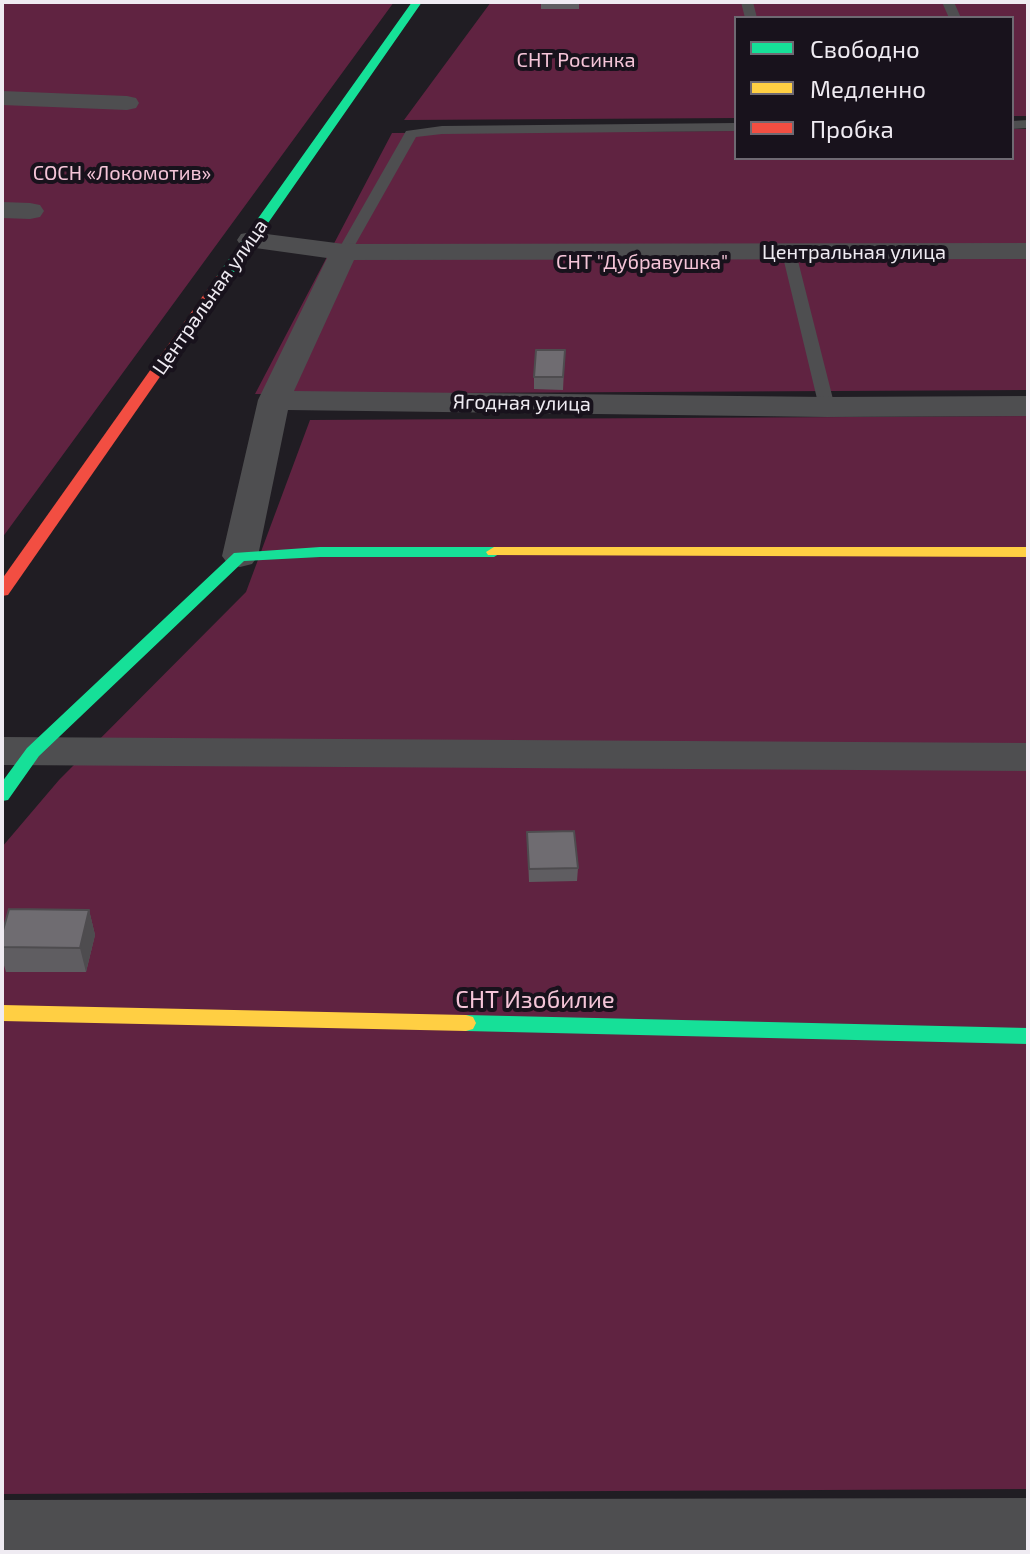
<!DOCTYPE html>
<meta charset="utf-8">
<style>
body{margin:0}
#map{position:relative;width:1030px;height:1554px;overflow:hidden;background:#201d23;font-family:"Exo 2",sans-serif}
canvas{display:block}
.frame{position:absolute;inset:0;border:4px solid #efebf2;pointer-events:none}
.legend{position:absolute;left:734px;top:16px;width:280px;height:144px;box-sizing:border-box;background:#18121c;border:2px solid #6e6972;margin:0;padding:10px 14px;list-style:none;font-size:24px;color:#efebf2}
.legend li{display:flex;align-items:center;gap:16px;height:40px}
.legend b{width:40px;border:2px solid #6e6972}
</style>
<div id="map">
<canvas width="1030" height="1554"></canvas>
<div class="frame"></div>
<ul class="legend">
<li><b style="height:10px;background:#16e098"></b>Свободно</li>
<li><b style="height:10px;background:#ffcf43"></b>Медленно</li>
<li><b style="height:10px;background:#f24e42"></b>Пробка</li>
</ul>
</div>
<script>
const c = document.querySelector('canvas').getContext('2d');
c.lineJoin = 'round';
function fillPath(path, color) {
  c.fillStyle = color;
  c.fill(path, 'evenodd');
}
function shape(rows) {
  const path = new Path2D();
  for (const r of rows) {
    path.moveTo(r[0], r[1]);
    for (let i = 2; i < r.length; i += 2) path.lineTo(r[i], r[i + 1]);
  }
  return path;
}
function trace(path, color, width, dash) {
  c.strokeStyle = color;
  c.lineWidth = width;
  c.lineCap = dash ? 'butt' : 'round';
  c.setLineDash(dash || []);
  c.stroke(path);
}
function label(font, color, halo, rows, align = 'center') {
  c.font = font + ' "Exo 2",sans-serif';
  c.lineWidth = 8;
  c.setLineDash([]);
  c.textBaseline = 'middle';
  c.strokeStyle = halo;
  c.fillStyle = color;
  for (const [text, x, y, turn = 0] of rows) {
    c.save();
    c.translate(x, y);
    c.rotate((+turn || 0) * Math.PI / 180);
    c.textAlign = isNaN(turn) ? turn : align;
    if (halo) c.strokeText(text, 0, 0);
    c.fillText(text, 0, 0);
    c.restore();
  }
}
fillPath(shape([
 [2,2,394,2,2,538],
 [491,2,1028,2,1028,116,1012,116,1012,18,736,18,736,118,404,120],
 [1012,129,1028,129,1028,390,255,394,392,133,736,131,736,158,1012,158],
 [1028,416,1028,1489,2,1494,2,847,59,780,246,592,310,420]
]), '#602341');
fillPath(shape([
 [741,2,753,2,757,18,745,18,741,2],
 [942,2,954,2,961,18,949,18,942,2],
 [1028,120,1028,128,1012,129,1012,121,1028,120],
 [736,123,736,131,442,134,416,137,351,252,344,256,337,252,406,131,442,126,736,123],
 [789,249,796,253,835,407,833,410,821,410,819,407,782,253,789,249]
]), '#4e4e50');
fillPath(shape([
 [2,91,127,96,136,98,139,103,136,108,127,110,2,105,2,91],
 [2,202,30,203,40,205,44,211,40,217,30,219,2,218,2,202],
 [251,232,344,244,1028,243,1028,259,354,260,294,391,827,397,1028,396,1028,416,827,417,288,410,258,556,252,564,240,567,228,564,222,556,258,400,327,258,241,246,237,240,241,234,251,232],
 [2,737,1028,743,1028,771,2,765,2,737],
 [1028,1498,1028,1552,2,1552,2,1500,1028,1498]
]), '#4e4e50');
fillPath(shape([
 [412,2,422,2,227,282,217,282,217,276,412,2],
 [320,547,494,547,502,552,494,557,320,557,244,561,39,756,8,800,2,801,2,782,27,748,234,553,320,547],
 [466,1015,1028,1028,1028,1044,466,1031,459,1029,456,1023,459,1017,466,1015]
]), '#16e098');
fillPath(shape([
 [494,547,1028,547,1028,557,488,555,486,552,494,547],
 [2,1005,466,1015,473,1017,476,1023,473,1029,466,1031,2,1021,2,1005]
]), '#ffcf43');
fillPath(shape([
 [222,275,228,279,8,595,2,596,2,579,217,276,222,275]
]), '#f24e42');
fillPath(shape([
 [541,2,579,2,579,9,541,9],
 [565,350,563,390,534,389,534,377],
 [527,832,578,868,577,881,529,882],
 [89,910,95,935,86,972,6,972,2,959,2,934]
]), '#5f5d61');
fillPath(shape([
 [89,910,95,935,86,972,80,948]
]), '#4e4c4f');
const building = shape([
 [536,350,565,350,563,377,534,377,536,350],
 [574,831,578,868,529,869,527,832,574,831],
 [9,909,89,910,80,948,2,947,2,934,9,909]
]);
fillPath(building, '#6f6c71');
trace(building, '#4e4c4f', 2);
label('20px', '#f5c5d8', '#18121c', [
 ["СНТ Росинка",576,60],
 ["СОСН «Локомотив»",122,173],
 ["СНТ \"Дубравушка\"",642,262]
]);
label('20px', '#efebf2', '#18121c', [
 ["Центральная улица",854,252],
 ["Центральная улица",210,297,-55],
 ["Ягодная улица",522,403,1]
]);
label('24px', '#f5c5d8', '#18121c', [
 ["СНТ Изобилие",535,1000]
]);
</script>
